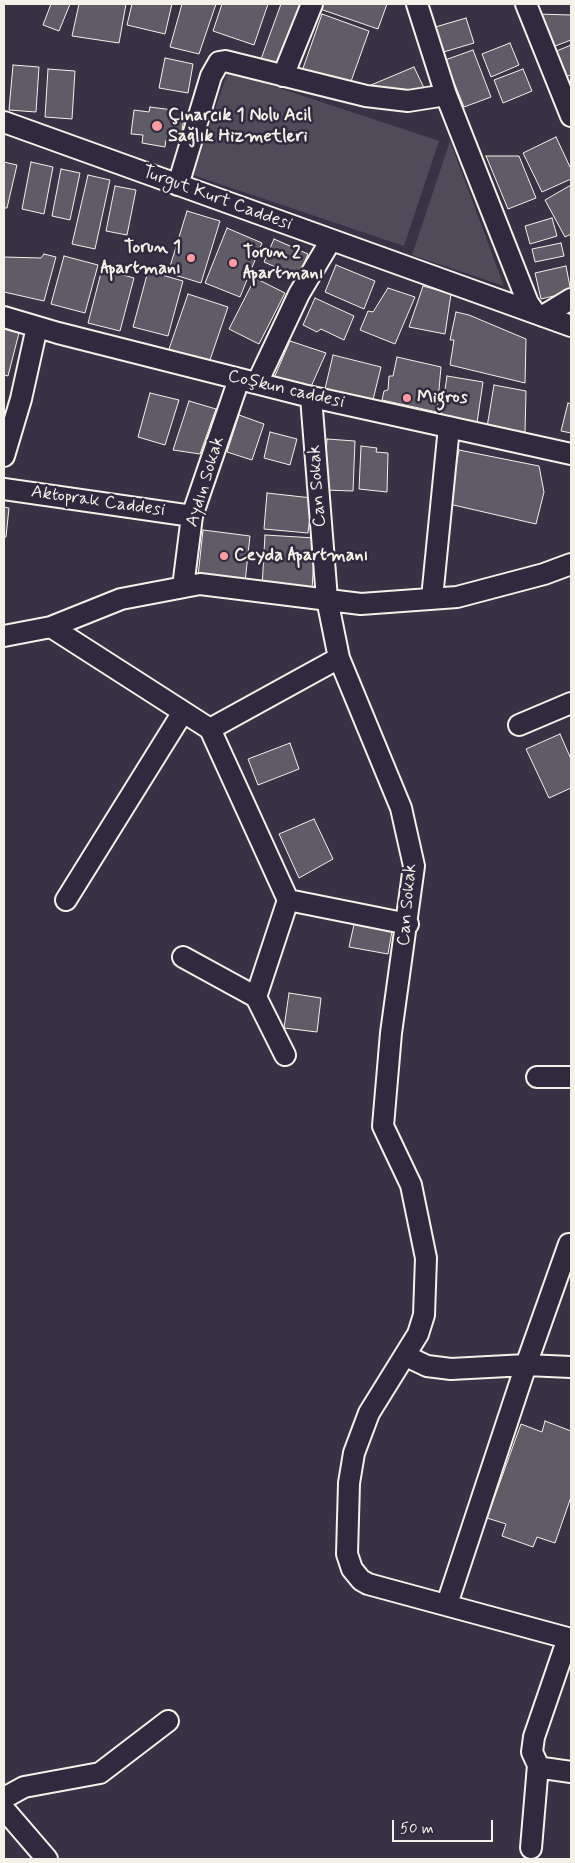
<!DOCTYPE html>
<meta charset="utf-8">
<style>
body{margin:0}
#map{position:relative;width:575px;height:1863px;overflow:hidden;background:#373244;font-family:Mynerve,sans-serif}
canvas{display:block}
.frame{position:absolute;inset:0;border:5px solid #f4f1e8;pointer-events:none}
.scale{position:absolute;left:392px;top:1820px;width:101px;height:22px;box-sizing:border-box;border:2px solid #f4f1e8;border-top:0;padding-left:6px;font-size:15px;line-height:18px;white-space:nowrap;color:#f4f1e8;-webkit-text-stroke:4px #2f2a3d;paint-order:stroke}
</style>
<div id="map">
<canvas width="575" height="1863"></canvas>
<div class="frame"></div>
<div class="scale">50 m</div>
</div>
<script>
const c = document.querySelector('canvas').getContext('2d');
c.lineJoin = 'round';
function fillPath(path, color) {
  c.fillStyle = color;
  c.fill(path, 'evenodd');
}
function shape(rows) {
  const path = new Path2D();
  for (const r of rows) {
    path.moveTo(r[0], r[1]);
    for (let i = 2; i < r.length; i += 2) path.lineTo(r[i], r[i + 1]);
  }
  return path;
}
function trace(path, color, width, dash) {
  c.strokeStyle = color;
  c.lineWidth = width;
  c.lineCap = dash ? 'butt' : 'round';
  c.setLineDash(dash || []);
  c.stroke(path);
}
function label(font, color, halo, rows, align = 'center') {
  c.font = font + ' Mynerve,sans-serif';
  c.lineWidth = 5;
  c.setLineDash([]);
  c.textBaseline = 'middle';
  c.strokeStyle = halo;
  c.fillStyle = color;
  for (const [text, x, y, turn = 0] of rows) {
    c.save();
    c.translate(x, y);
    c.rotate((+turn || 0) * Math.PI / 180);
    c.textAlign = isNaN(turn) ? turn : align;
    if (halo) c.strokeText(text, 0, 0);
    c.fillText(text, 0, 0);
    c.restore();
  }
}
fillPath(shape([
 [228,71,439,141,404,246,193,175],
 [450,141,504,286,412,255]
]), '#504b59');
const building = shape([
 [51,4,70,4,59,31,43,25,51,4],
 [79,4,126,4,119,43,72,36,79,4],
 [132,4,172,4,165,34,127,25,132,4],
 [182,4,216,4,199,54,170,47,182,4],
 [222,4,268,4,254,45,213,31,222,4],
 [281,4,304,4,282,66,261,59,281,4],
 [322,4,387,4,378,29,320,9,322,4],
 [322,14,369,31,349,87,301,74,322,14],
 [537,14,571,15,571,40,550,48,537,14],
 [466,18,474,43,440,53,432,28,466,18],
 [510,43,519,65,491,77,482,54,510,43],
 [571,45,571,75,562,78,552,53,571,45],
 [473,50,491,97,464,107,445,60,473,50],
 [165,58,193,64,188,93,159,88,165,58],
 [13,65,39,67,36,112,9,110,13,65],
 [414,67,424,88,408,101,370,93,371,85,414,67],
 [48,69,75,71,72,119,45,117,48,69],
 [523,69,532,91,503,103,494,80,523,69],
 [150,107,173,110,172,117,184,118,180,143,166,140,165,147,142,143,143,135,131,134,134,110,149,112,150,107],
 [556,137,571,169,571,179,542,192,523,153,556,137],
 [486,156,519,156,536,198,508,209,486,156],
 [4,162,17,165,7,208,4,208,4,162],
 [31,162,53,167,44,214,22,209,31,162],
 [61,169,80,173,70,220,52,216,61,169],
 [88,175,110,180,95,249,72,244,88,175],
 [571,185,571,234,565,237,545,200,571,185],
 [115,186,136,190,127,235,106,231,115,186],
 [187,211,220,221,201,283,168,273,187,211],
 [552,218,557,236,530,244,525,226,552,218],
 [227,228,262,243,240,297,205,283,227,228],
 [274,239,308,254,298,277,264,262,274,239],
 [561,243,564,256,535,262,532,249,561,243],
 [44,254,56,257,44,301,4,292,4,257,41,258,44,254],
 [64,256,98,265,85,313,51,304,64,256],
 [336,265,375,281,364,309,325,292,336,265],
 [566,266,571,292,541,299,535,273,566,266],
 [102,269,134,278,120,331,88,323,102,269],
 [148,271,183,281,168,336,133,327,148,271],
 [255,278,285,293,259,344,229,329,255,278],
 [423,286,451,294,445,334,409,327,423,286],
 [388,288,415,297,395,344,360,330,368,311,373,312,388,288],
 [188,294,228,307,209,363,169,349,188,294],
 [315,298,354,316,344,340,321,329,317,332,303,325,315,298],
 [456,312,469,315,526,339,525,383,450,365,454,340,450,340,456,312],
 [4,329,19,333,8,376,4,375,4,329],
 [290,341,326,353,310,389,274,378,290,341],
 [333,355,381,367,372,404,324,393,333,355],
 [397,357,441,367,437,412,382,400,384,391,388,390,389,376,393,376,397,357],
 [447,376,483,382,477,423,441,417,447,376],
 [494,385,526,391,525,432,487,427,494,385],
 [150,393,179,400,165,445,138,437,150,393],
 [189,401,216,409,200,454,173,450,189,401],
 [568,403,571,404,571,433,561,431,568,403],
 [239,415,264,424,252,460,227,452,239,415],
 [270,432,297,439,290,465,264,458,270,432],
 [327,439,355,441,353,491,324,490,327,439],
 [361,446,377,448,376,452,388,453,387,492,359,489,361,446],
 [459,450,539,466,544,492,536,524,449,504,459,450],
 [267,493,312,498,308,533,264,529,267,493],
 [4,507,9,508,6,537,4,537,4,507],
 [203,530,250,536,245,582,198,576,203,530],
 [265,535,315,538,312,590,262,587,265,535],
 [560,734,571,759,571,788,549,798,526,749,560,734],
 [290,743,299,769,258,785,248,759,290,743],
 [314,819,333,859,299,878,279,834,314,819],
 [355,920,393,926,388,954,349,947,355,920],
 [289,993,321,998,317,1032,284,1028,289,993],
 [545,1421,571,1431,571,1497,555,1543,537,1537,533,1547,502,1536,506,1524,487,1518,521,1424,542,1432,545,1421]
]);
fillPath(building, '#5f5c67');
trace(building, '#f4f1e8', 1);
const minor = shape([
 [417,4,446,95,528,303,535,313],
 [526,4,571,116],
 [283,76,312,4],
 [4,122,571,326],
 [178,185,211,76,219,62,225,61,366,96,408,101,446,95],
 [543,316,571,299],
 [4,317,58,333,303,395,571,454],
 [257,383,299,294,331,240],
 [311,397,327,599,339,658,401,808,414,866,391,1033,383,1126,411,1185,426,1258,424,1315,418,1334,369,1413,354,1453,349,1483,347,1554,352,1569,361,1580,368,1584,571,1639],
 [4,456,21,399,37,327],
 [4,489,192,516],
 [183,587,192,516,239,379],
 [432,598,449,427],
 [51,627,210,729,288,900,256,997],
 [4,636,51,627,121,599,200,584,361,604,457,597,544,574,571,564],
 [519,725,571,703],
 [210,729,339,658],
 [66,900,183,712],
 [288,900,408,924],
 [183,957,256,997,285,1055],
 [537,1077,571,1077],
 [406,1356,427,1366,451,1369,526,1365,571,1367],
 [447,1604,526,1365,569,1244,571,1244],
 [568,1638,534,1737,532,1752,538,1765,543,1768,571,1772],
 [4,1798,24,1787,100,1773,168,1721],
 [4,1809,47,1859],
 [531,1848,538,1765]
]);
trace(minor, '#f4f1e8', 24);
trace(minor, '#2f2a3d', 20);
for (const [x, y, r, color] of [
 [157,126,6,"#ff9aa2"],
 [191,258,5,"#ff9aa2"],
 [233,263,5,"#ff9aa2"],
 [407,398,5,"#ff9aa2"],
 [224,556,5,"#ff9aa2"]
]) {
  const dot = new Path2D();
  dot.arc(x, y, r, 0, 2 * Math.PI);
  c.fillStyle = color;
  c.fill(dot);
  trace(dot, '#2f2a3d', 2);
}
label('bold 18px', '#f4f1e8', '#2f2a3d', [
 ["Çınarcık 1 Nolu Acil",168,116],
 ["Sağlık Hizmetleri",168,137],
 ["Torun 1",181,248,"right"],
 ["Apartmanı",181,269,"right"],
 ["Torun 2",243,253],
 ["Apartmanı",243,274],
 ["Migros",417,398],
 ["Ceyda Apartmanı",234,556]
], 'left');
label('18px', '#f4f1e8', '#2f2a3d', [
 ["Turgut Kurt Caddesi",217,199,20],
 ["Coşkun caddesi",286,390,13],
 ["Aydın Sokak",206,482,-73],
 ["Can Sokak",318,486,-94],
 ["Aktoprak Caddesi",98,502,8],
 ["Can Sokak",408,905,-85]
]);
</script>
